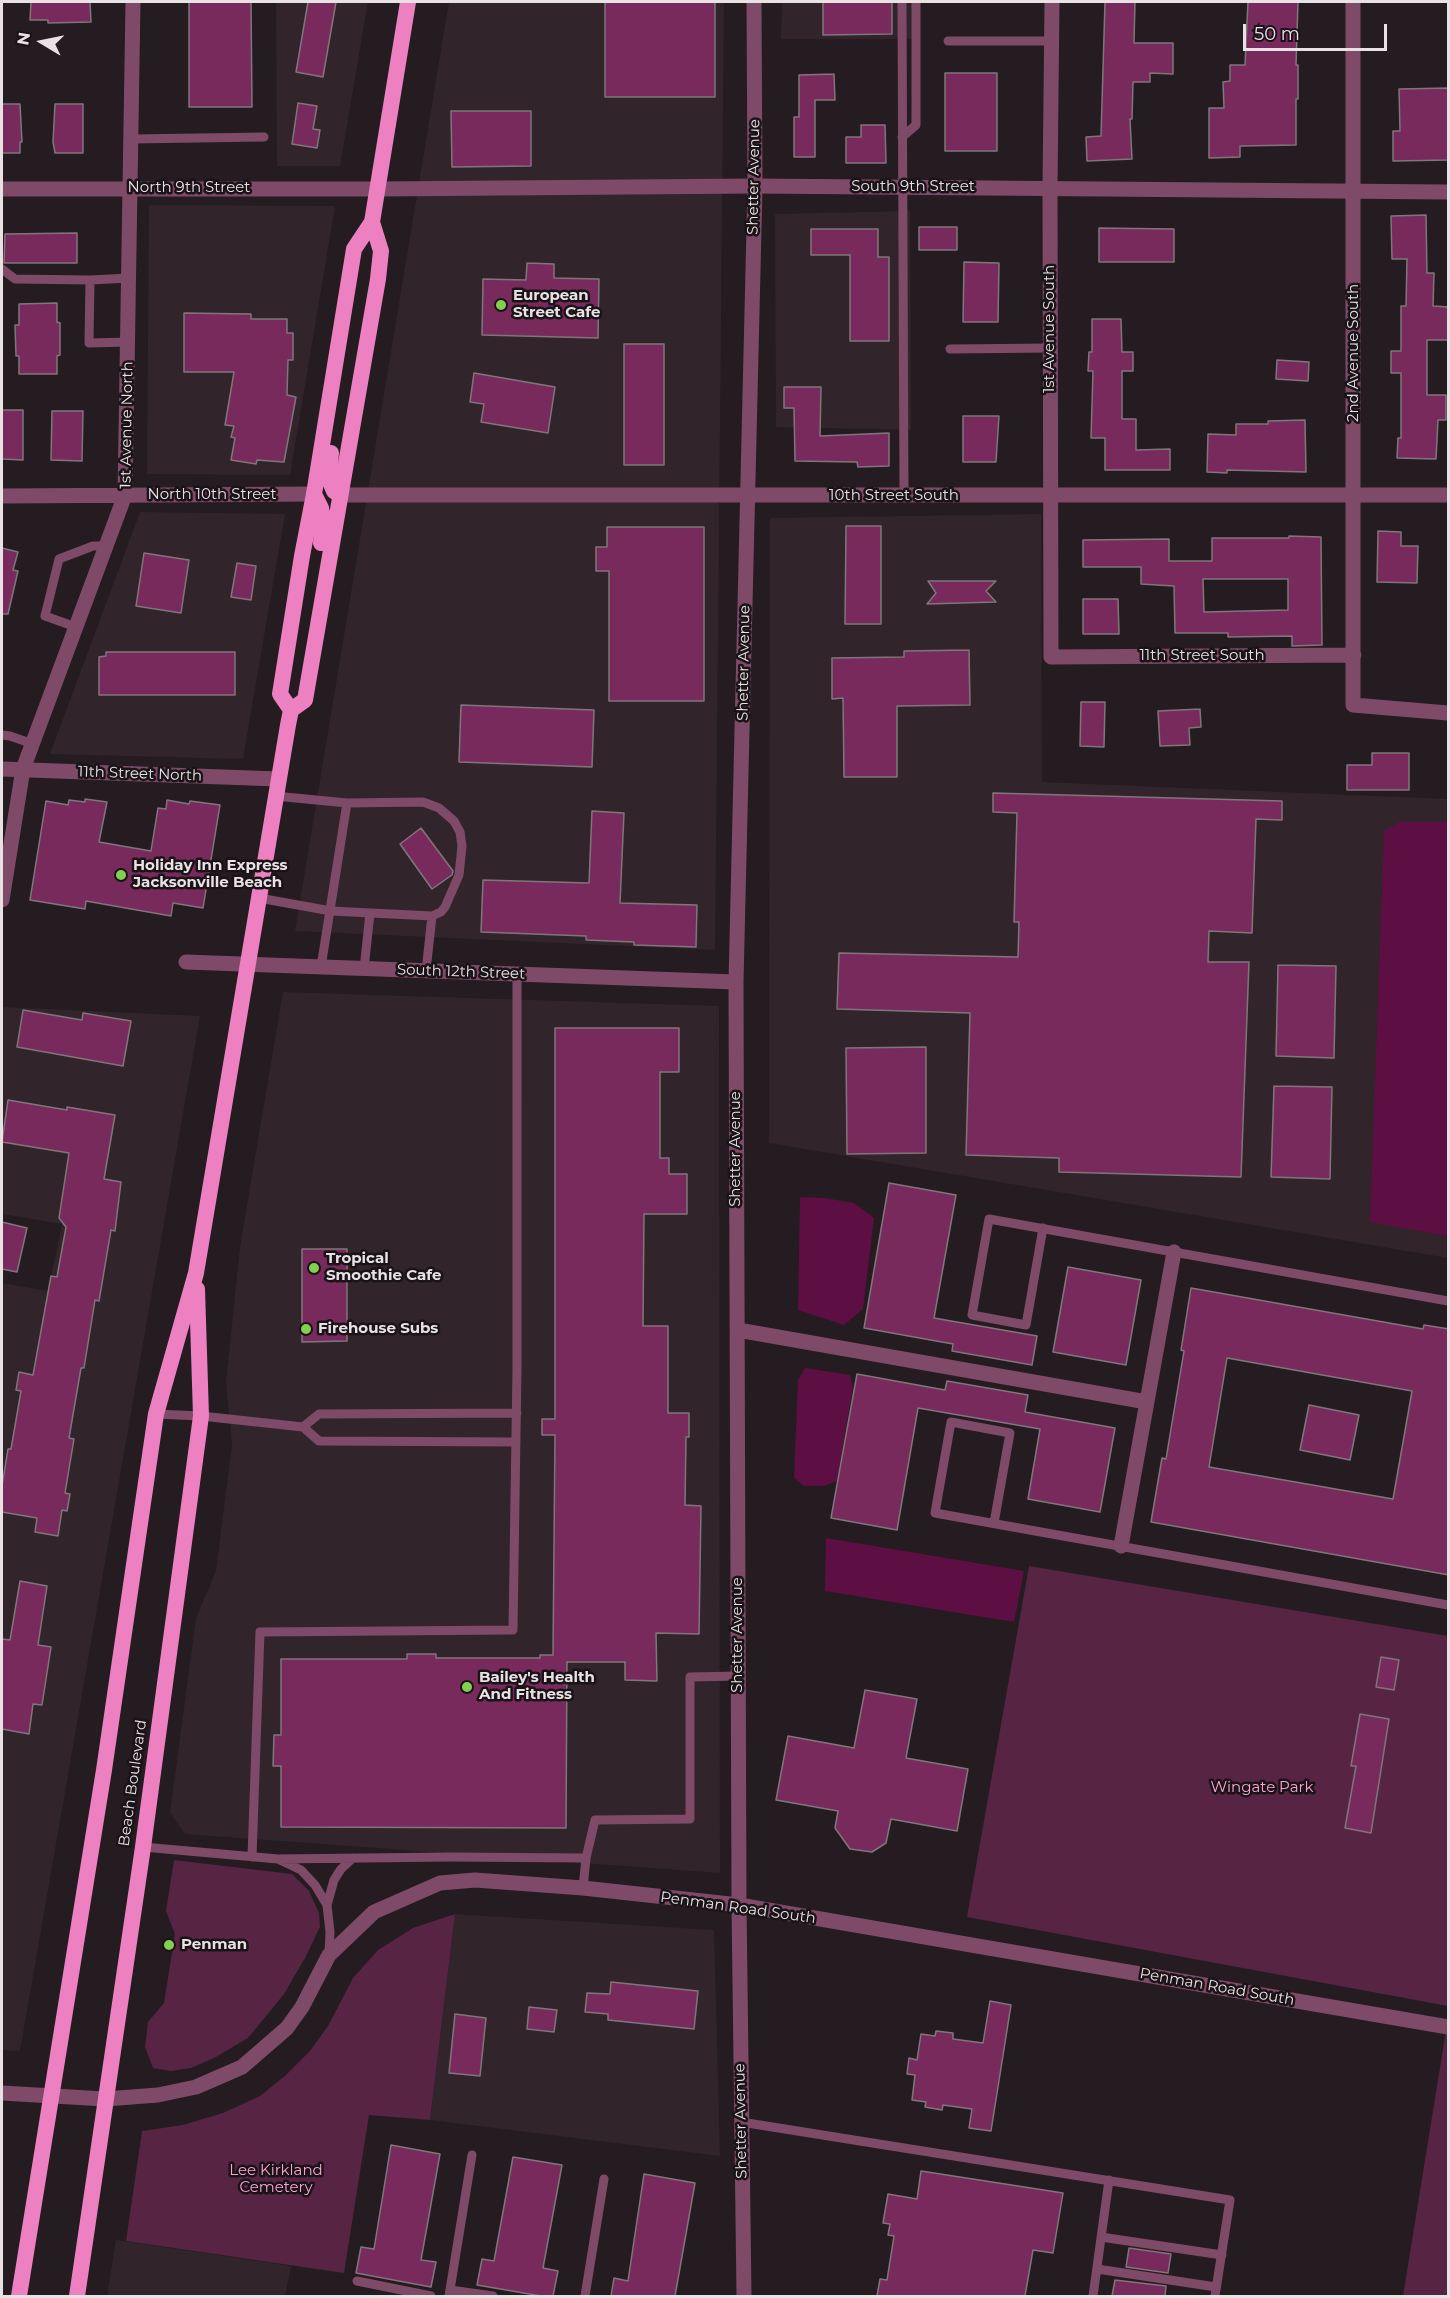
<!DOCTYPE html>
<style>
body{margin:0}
#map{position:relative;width:1450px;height:2298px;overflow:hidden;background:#241c20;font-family:Montserrat,sans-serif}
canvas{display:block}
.frame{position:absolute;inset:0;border:3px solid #e8e2e5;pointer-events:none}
.north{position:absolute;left:12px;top:12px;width:60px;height:60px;-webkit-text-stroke:4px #1a1317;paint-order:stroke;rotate:280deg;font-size:16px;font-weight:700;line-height:24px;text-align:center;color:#e8e2e5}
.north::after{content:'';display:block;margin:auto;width:21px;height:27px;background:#e8e2e5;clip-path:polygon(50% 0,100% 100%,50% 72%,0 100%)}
.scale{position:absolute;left:1243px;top:24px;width:144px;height:27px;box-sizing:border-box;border:3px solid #e8e2e5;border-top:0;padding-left:8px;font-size:18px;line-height:21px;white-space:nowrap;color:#e8e2e5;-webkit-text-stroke:4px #1a1317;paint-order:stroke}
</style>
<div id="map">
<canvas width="1450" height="2298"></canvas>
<div class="frame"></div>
<div class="north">N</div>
<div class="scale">50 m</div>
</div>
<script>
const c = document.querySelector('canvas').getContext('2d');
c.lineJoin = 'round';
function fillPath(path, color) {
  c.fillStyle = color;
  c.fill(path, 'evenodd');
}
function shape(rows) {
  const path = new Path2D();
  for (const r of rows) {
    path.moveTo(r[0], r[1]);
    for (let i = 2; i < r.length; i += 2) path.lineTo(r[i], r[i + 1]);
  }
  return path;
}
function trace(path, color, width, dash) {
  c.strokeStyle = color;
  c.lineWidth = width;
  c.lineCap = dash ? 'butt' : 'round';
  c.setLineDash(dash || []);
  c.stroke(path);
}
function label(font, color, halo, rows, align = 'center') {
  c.font = font + ' Montserrat,sans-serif';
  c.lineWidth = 5;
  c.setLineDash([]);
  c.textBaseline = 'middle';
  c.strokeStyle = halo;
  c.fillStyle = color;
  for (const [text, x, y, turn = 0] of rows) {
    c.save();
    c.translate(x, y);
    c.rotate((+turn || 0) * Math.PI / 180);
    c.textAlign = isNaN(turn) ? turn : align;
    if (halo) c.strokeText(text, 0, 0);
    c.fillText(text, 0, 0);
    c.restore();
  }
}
fillPath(shape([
 [276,2,368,2,340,166,277,166],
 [449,2,724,2,715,950,295,931],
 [782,2,913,2,912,39,781,39],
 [149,205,335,206,290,475,147,474],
 [910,211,911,430,776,427,775,214],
 [140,512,285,514,243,759,50,754],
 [1041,514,1042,782,1448,799,1448,1258,769,1143,770,518],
 [283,992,719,1006,720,1873,185,1834,170,1813,196,1618,216,1571,232,1444,226,1382,240,1247],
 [2,1007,200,1016,20,2051,2,2050,2,1283,48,1291,62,1224,2,1214],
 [455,1914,714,1930,720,2156,430,2120],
 [116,2240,291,2266,285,2296,107,2296]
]), '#31242b');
fillPath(shape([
 [1029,1566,1448,1636,1448,2006,967,1917],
 [174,1860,292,1874,309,1891,319,1913,320,1927,305,1958,284,1994,248,2038,216,2057,191,2068,171,2071,153,2068,145,2047,148,2022,164,2003,175,1934,166,1911],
 [455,1914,430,2120,369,2115,344,2273,126,2241,142,2131,183,2125,223,2113,260,2096,286,2075,310,2051,328,2026,353,1978,378,1950,413,1928],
 [1448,2018,1448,2296,1403,2296]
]), '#572443');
fillPath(shape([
 [1399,822,1448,822,1448,1236,1370,1222,1384,831],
 [800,1197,825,1198,854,1203,874,1218,863,1309,844,1325,798,1310],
 [805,1368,850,1375,853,1386,837,1481,824,1486,804,1486,794,1478,798,1380],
 [826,1538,1024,1571,1014,1622,825,1591]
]), '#5d0e43');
const building = shape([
 [31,2,90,2,91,22,48,23,48,20,30,20,31,2],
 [189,2,251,2,252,107,189,107,189,2],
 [308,2,336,2,323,77,296,72,308,2],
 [605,2,715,2,715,97,605,97,605,2],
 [823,2,892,2,892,34,823,35,823,2],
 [1105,2,1135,2,1134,43,1173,43,1173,74,1150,73,1150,82,1133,82,1132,119,1130,119,1132,159,1087,161,1086,137,1101,136,1105,2],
 [1248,2,1298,2,1296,65,1298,65,1298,99,1296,99,1296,145,1240,146,1240,157,1209,158,1209,108,1224,108,1223,82,1230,81,1230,65,1245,65,1248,2],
 [945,73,997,73,997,151,945,151,945,73],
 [834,74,835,100,815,100,815,157,794,157,794,117,799,117,799,75,834,74],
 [1449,88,1449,160,1393,161,1393,131,1400,131,1399,89,1449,88],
 [298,103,317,106,313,129,320,130,317,148,292,144,298,103],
 [2,104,20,104,22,142,20,142,20,153,2,153,2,104],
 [55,104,83,104,83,153,55,153,53,142,55,104],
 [451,111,531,111,531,166,452,167,451,111],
 [861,125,885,125,886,163,846,163,846,137,861,137,861,125],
 [1426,215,1427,273,1434,273,1433,306,1449,307,1449,340,1427,340,1427,395,1446,395,1446,420,1438,420,1436,459,1397,458,1398,438,1401,438,1401,373,1391,373,1391,351,1401,351,1401,306,1406,306,1407,259,1392,259,1391,216,1426,215],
 [919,227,957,227,957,250,919,250,919,227],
 [1099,228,1174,229,1174,262,1099,262,1099,228],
 [811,229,878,229,878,257,889,257,889,341,850,341,850,255,811,255,811,229],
 [77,233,77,263,4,263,5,234,77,233],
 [964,262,999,263,998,322,963,322,964,262],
 [527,263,554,264,554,278,599,279,598,338,482,335,483,279,526,280,527,263],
 [57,303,57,322,60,323,60,355,57,356,57,374,19,374,19,356,16,356,15,325,19,325,19,304,57,303],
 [184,313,251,314,251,319,287,319,287,333,293,333,293,360,288,360,287,395,296,397,284,462,257,460,256,464,231,460,235,438,231,437,234,426,225,425,234,372,184,372,184,313],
 [1092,319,1121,319,1122,352,1133,352,1133,371,1122,371,1122,419,1136,419,1136,450,1170,449,1170,470,1105,470,1105,438,1091,438,1093,371,1088,371,1089,352,1092,352,1092,319],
 [624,344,664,344,664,465,624,465,624,344],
 [1277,360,1309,362,1308,381,1276,379,1277,360],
 [474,373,555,387,548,433,481,422,484,404,470,402,474,373],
 [784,387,821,387,820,436,889,433,889,466,858,467,857,462,795,461,794,408,784,408,784,387],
 [2,410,23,410,23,460,2,459,2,410],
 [52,411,83,411,82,461,51,460,52,411],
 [963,416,999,416,996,462,963,462,963,416],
 [1305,420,1306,472,1227,470,1227,473,1207,472,1208,434,1236,435,1236,424,1268,424,1268,421,1305,420],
 [846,526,881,526,881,624,845,624,846,526],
 [607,527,704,527,704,701,609,701,609,571,596,571,596,547,607,547,607,527],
 [1378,531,1401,532,1401,546,1418,546,1417,583,1377,582,1378,531],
 [1289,536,1321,537,1322,645,1292,646,1292,636,1228,637,1228,633,1175,633,1174,586,1141,584,1141,567,1083,567,1083,540,1169,539,1169,561,1212,561,1212,538,1289,538,1289,536],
 [1203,579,1288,579,1288,610,1204,612,1203,579],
 [2,548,18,552,13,570,18,571,8,614,2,614,2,548],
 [144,553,189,560,181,613,136,606,144,553],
 [237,563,256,566,251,600,231,597,237,563],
 [928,581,996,581,986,591,996,602,927,604,936,593,928,581],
 [1083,599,1118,599,1119,634,1083,634,1083,599],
 [969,650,970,705,897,706,897,777,844,777,843,698,832,699,832,658,904,657,904,651,969,650],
 [106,652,235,652,235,695,99,695,99,657,106,656,106,652],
 [1081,702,1105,702,1104,747,1080,746,1081,702],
 [461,705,594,710,592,767,459,762,461,705],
 [1200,709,1201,727,1189,728,1190,745,1160,746,1158,711,1200,709],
 [1372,753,1409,753,1409,790,1347,790,1347,765,1372,765,1372,753],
 [993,793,1282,801,1282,820,1256,819,1252,933,1209,931,1208,962,1249,962,1241,1177,1059,1172,1059,1158,966,1155,970,1013,837,1009,839,953,1018,957,1019,922,1014,922,1017,813,993,812,993,793],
 [85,799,107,802,99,842,151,851,158,808,166,809,167,800,189,804,190,801,220,805,203,908,173,903,171,916,86,901,85,909,30,900,46,801,68,805,69,800,85,802,85,799],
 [592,811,624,813,620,903,697,905,696,947,634,945,634,942,586,940,586,936,481,932,483,880,589,883,592,811],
 [421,828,453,871,452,875,432,889,400,844,421,828],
 [1278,965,1336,966,1334,1058,1276,1056,1278,965],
 [23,1010,82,1020,83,1013,131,1021,123,1066,17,1047,23,1010],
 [555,1028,679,1028,679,1072,660,1072,660,1158,669,1158,669,1174,687,1174,687,1214,644,1214,643,1326,668,1326,668,1413,689,1413,689,1437,686,1437,685,1505,701,1506,699,1634,656,1633,657,1681,625,1680,625,1662,567,1662,566,1828,281,1827,281,1766,273,1766,274,1735,281,1735,281,1659,407,1659,407,1654,436,1654,436,1658,540,1658,540,1655,553,1655,555,1435,542,1435,542,1419,555,1419,555,1028],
 [926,1047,926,1153,847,1154,846,1048,926,1047],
 [1274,1086,1332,1087,1330,1179,1271,1177,1274,1086],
 [8,1100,67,1110,67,1107,115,1115,104,1179,121,1182,115,1231,111,1230,99,1301,95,1300,84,1368,81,1368,69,1438,74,1439,65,1493,70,1494,67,1511,62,1510,58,1536,35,1532,37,1518,2,1512,2,1486,8,1449,11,1449,21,1391,16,1390,19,1372,33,1375,51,1276,57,1277,66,1227,59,1218,69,1153,2,1142,8,1100],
 [889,1183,956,1195,934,1318,1037,1336,1032,1365,952,1351,953,1344,864,1328,889,1183],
 [2,1222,27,1228,17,1272,2,1269,2,1222],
 [302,1249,347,1249,347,1341,302,1342,302,1249],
 [1068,1267,1141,1280,1126,1365,1053,1352,1068,1267],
 [1191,1288,1423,1329,1424,1325,1449,1329,1449,1575,1151,1522,1162,1458,1166,1459,1184,1351,1181,1350,1191,1288],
 [1227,1358,1412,1391,1393,1499,1209,1467,1227,1358],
 [857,1374,945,1390,947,1381,1028,1395,1025,1412,1115,1428,1100,1512,1028,1499,1040,1429,918,1408,897,1530,831,1518,857,1374],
 [1309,1405,1359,1415,1350,1460,1300,1450,1309,1405],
 [20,1581,47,1586,38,1645,51,1647,42,1705,33,1704,29,1734,2,1729,2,1639,10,1640,20,1581],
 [1381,1657,1399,1660,1394,1690,1376,1687,1381,1657],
 [865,1690,917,1699,906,1758,968,1769,957,1831,891,1819,886,1843,872,1852,850,1849,835,1828,838,1811,776,1800,788,1736,854,1748,865,1690],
 [1360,1714,1389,1719,1371,1833,1345,1828,1356,1766,1351,1766,1360,1714],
 [611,1982,698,1991,694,2029,608,2020,608,2014,585,2012,587,1993,610,1994,611,1982],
 [990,2001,1011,2005,991,2131,969,2128,972,2109,943,2105,942,2110,925,2107,926,2102,912,2100,915,2075,907,2074,909,2058,917,2060,921,2034,935,2036,936,2031,953,2033,953,2039,983,2043,990,2001],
 [529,2007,557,2010,554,2032,527,2029,529,2007],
 [455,2014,486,2018,480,2076,449,2073,455,2014],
 [391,2145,440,2154,421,2260,436,2262,431,2287,356,2273,361,2247,374,2249,391,2145],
 [513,2157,562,2165,543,2268,558,2271,553,2296,541,2296,477,2285,482,2259,494,2261,513,2157],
 [921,2171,1063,2193,1053,2253,1033,2250,1025,2296,877,2296,880,2279,887,2280,894,2236,888,2235,890,2224,883,2223,888,2194,917,2199,921,2171],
 [644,2174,695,2183,675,2296,611,2296,614,2278,628,2281,644,2174],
 [1129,2248,1171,2254,1168,2273,1126,2267,1129,2248],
 [1115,2280,1166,2286,1165,2296,1112,2296,1115,2280]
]);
fillPath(building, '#792a5c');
trace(building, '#7f767b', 1.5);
trace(shape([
 [902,2,904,496],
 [948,41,1051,41],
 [902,137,916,125,916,2],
 [132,139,264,137],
 [2,269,15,279,90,280],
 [129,342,89,343,90,280,130,278],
 [950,349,1050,348],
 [76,627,45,616,59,559,93,546,107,546],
 [2,735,10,736,33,744],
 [275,796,347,803,321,967],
 [347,803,423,802,439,808,454,821,460,832,462,846,459,875,445,907,441,912,432,916],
 [259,898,331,911,432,916,426,971],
 [364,969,370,913],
 [1043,1228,1026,1325,972,1315,989,1219,1448,1301],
 [156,1414,201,1416,303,1427],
 [516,1442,319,1441,303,1427,319,1414,517,1413],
 [994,1523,1010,1433,951,1422,935,1513,1448,1605],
 [143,1847,278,1859,449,1857,586,1858],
 [252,1857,260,1632,513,1630,517,1368,517,974],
 [280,1860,301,1870,315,1885,327,1905,330,1932,329,1955],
 [583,1888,586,1858,595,1820,690,1819,690,1677,738,1676],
 [327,1905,334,1880,341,1869,353,1858],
 [741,2122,1230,2200,1215,2296],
 [1101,2237,1222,2255],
 [1097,2269,1216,2287],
 [357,2281,431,2296],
 [450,2290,493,2296],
 [449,2296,472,2155],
 [585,2296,604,2179],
 [1093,2296,1109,2180]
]), '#7f4a68', 9);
trace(shape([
 [1052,2,1050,188,1051,657,1354,655],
 [1353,2,1353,705,1448,713],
 [2,189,377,189],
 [340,495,1448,495],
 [2,496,314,494],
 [2,769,278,779],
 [2,900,23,769,125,495,133,2],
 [186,962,736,982],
 [738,1330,1147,1402],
 [1121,1546,1174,1252],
 [105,2099,158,2095,196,2087,242,2067,287,2028,302,2007,329,1955,374,1912,440,1883,475,1880,583,1888,739,1905,1448,2027],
 [744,2296,739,1905,736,982,755,186,754,2]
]), '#7f4a68', 15);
trace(shape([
 [377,189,755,186,1448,192],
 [2,2093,105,2099]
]), '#7f4a68', 15);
trace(shape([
 [331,453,329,471,331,484,334,491,340,495],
 [314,494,321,508,324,525,321,543],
 [291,710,280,694,302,556,314,494,354,249,372,222,408,2],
 [19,2296,104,1770,156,1414,196,1273,288,725,291,710,305,700,378,279,381,251,372,222],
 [77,2296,143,1847,201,1416,197,1289]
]), '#ec80c0', 16);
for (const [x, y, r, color] of [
 [501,305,6,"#82d050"],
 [121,875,6,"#82d050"],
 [314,1268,6,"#82d050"],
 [306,1329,6,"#82d050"],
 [467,1687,6,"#82d050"],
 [169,1945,6,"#82d050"]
]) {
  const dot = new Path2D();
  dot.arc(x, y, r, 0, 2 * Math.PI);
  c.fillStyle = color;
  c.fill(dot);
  trace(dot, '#1a1317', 2);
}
label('15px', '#e8e2e5', '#1a1317', [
 ["Shetter Avenue",754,177,-89],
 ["South 9th Street",913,187],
 ["North 9th Street",189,188],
 ["1st Avenue South",1050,329,-90],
 ["2nd Avenue South",1354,353,-90],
 ["1st Avenue North",127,425,-89],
 ["North 10th Street",212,495],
 ["10th Street South",894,496],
 ["11th Street South",1202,656],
 ["Shetter Avenue",744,663,-89],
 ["11th Street North",140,774,2],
 ["South 12th Street",461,972,2],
 ["Shetter Avenue",736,1149,-90],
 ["Shetter Avenue",738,1635,-90],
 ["Beach Boulevard",133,1783,-82],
 ["Penman Road South",738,1908,8],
 ["Penman Road South",1217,1987,10],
 ["Shetter Avenue",741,2121,-91]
]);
label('bold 15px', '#e8e2e5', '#1a1317', [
 ["European",513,296],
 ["Street Cafe",513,313],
 ["Holiday Inn Express",133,866],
 ["Jacksonville Beach",133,883],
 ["Tropical",326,1259],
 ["Smoothie Cafe",326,1276],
 ["Firehouse Subs",318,1329],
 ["Bailey's Health",479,1678],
 ["And Fitness",479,1695],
 ["Penman",181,1945]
], 'left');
label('15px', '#fda3d6', '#1a1317', [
 ["Wingate Park",1262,1788],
 ["Lee Kirkland",276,2171],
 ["Cemetery",276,2188]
]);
</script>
